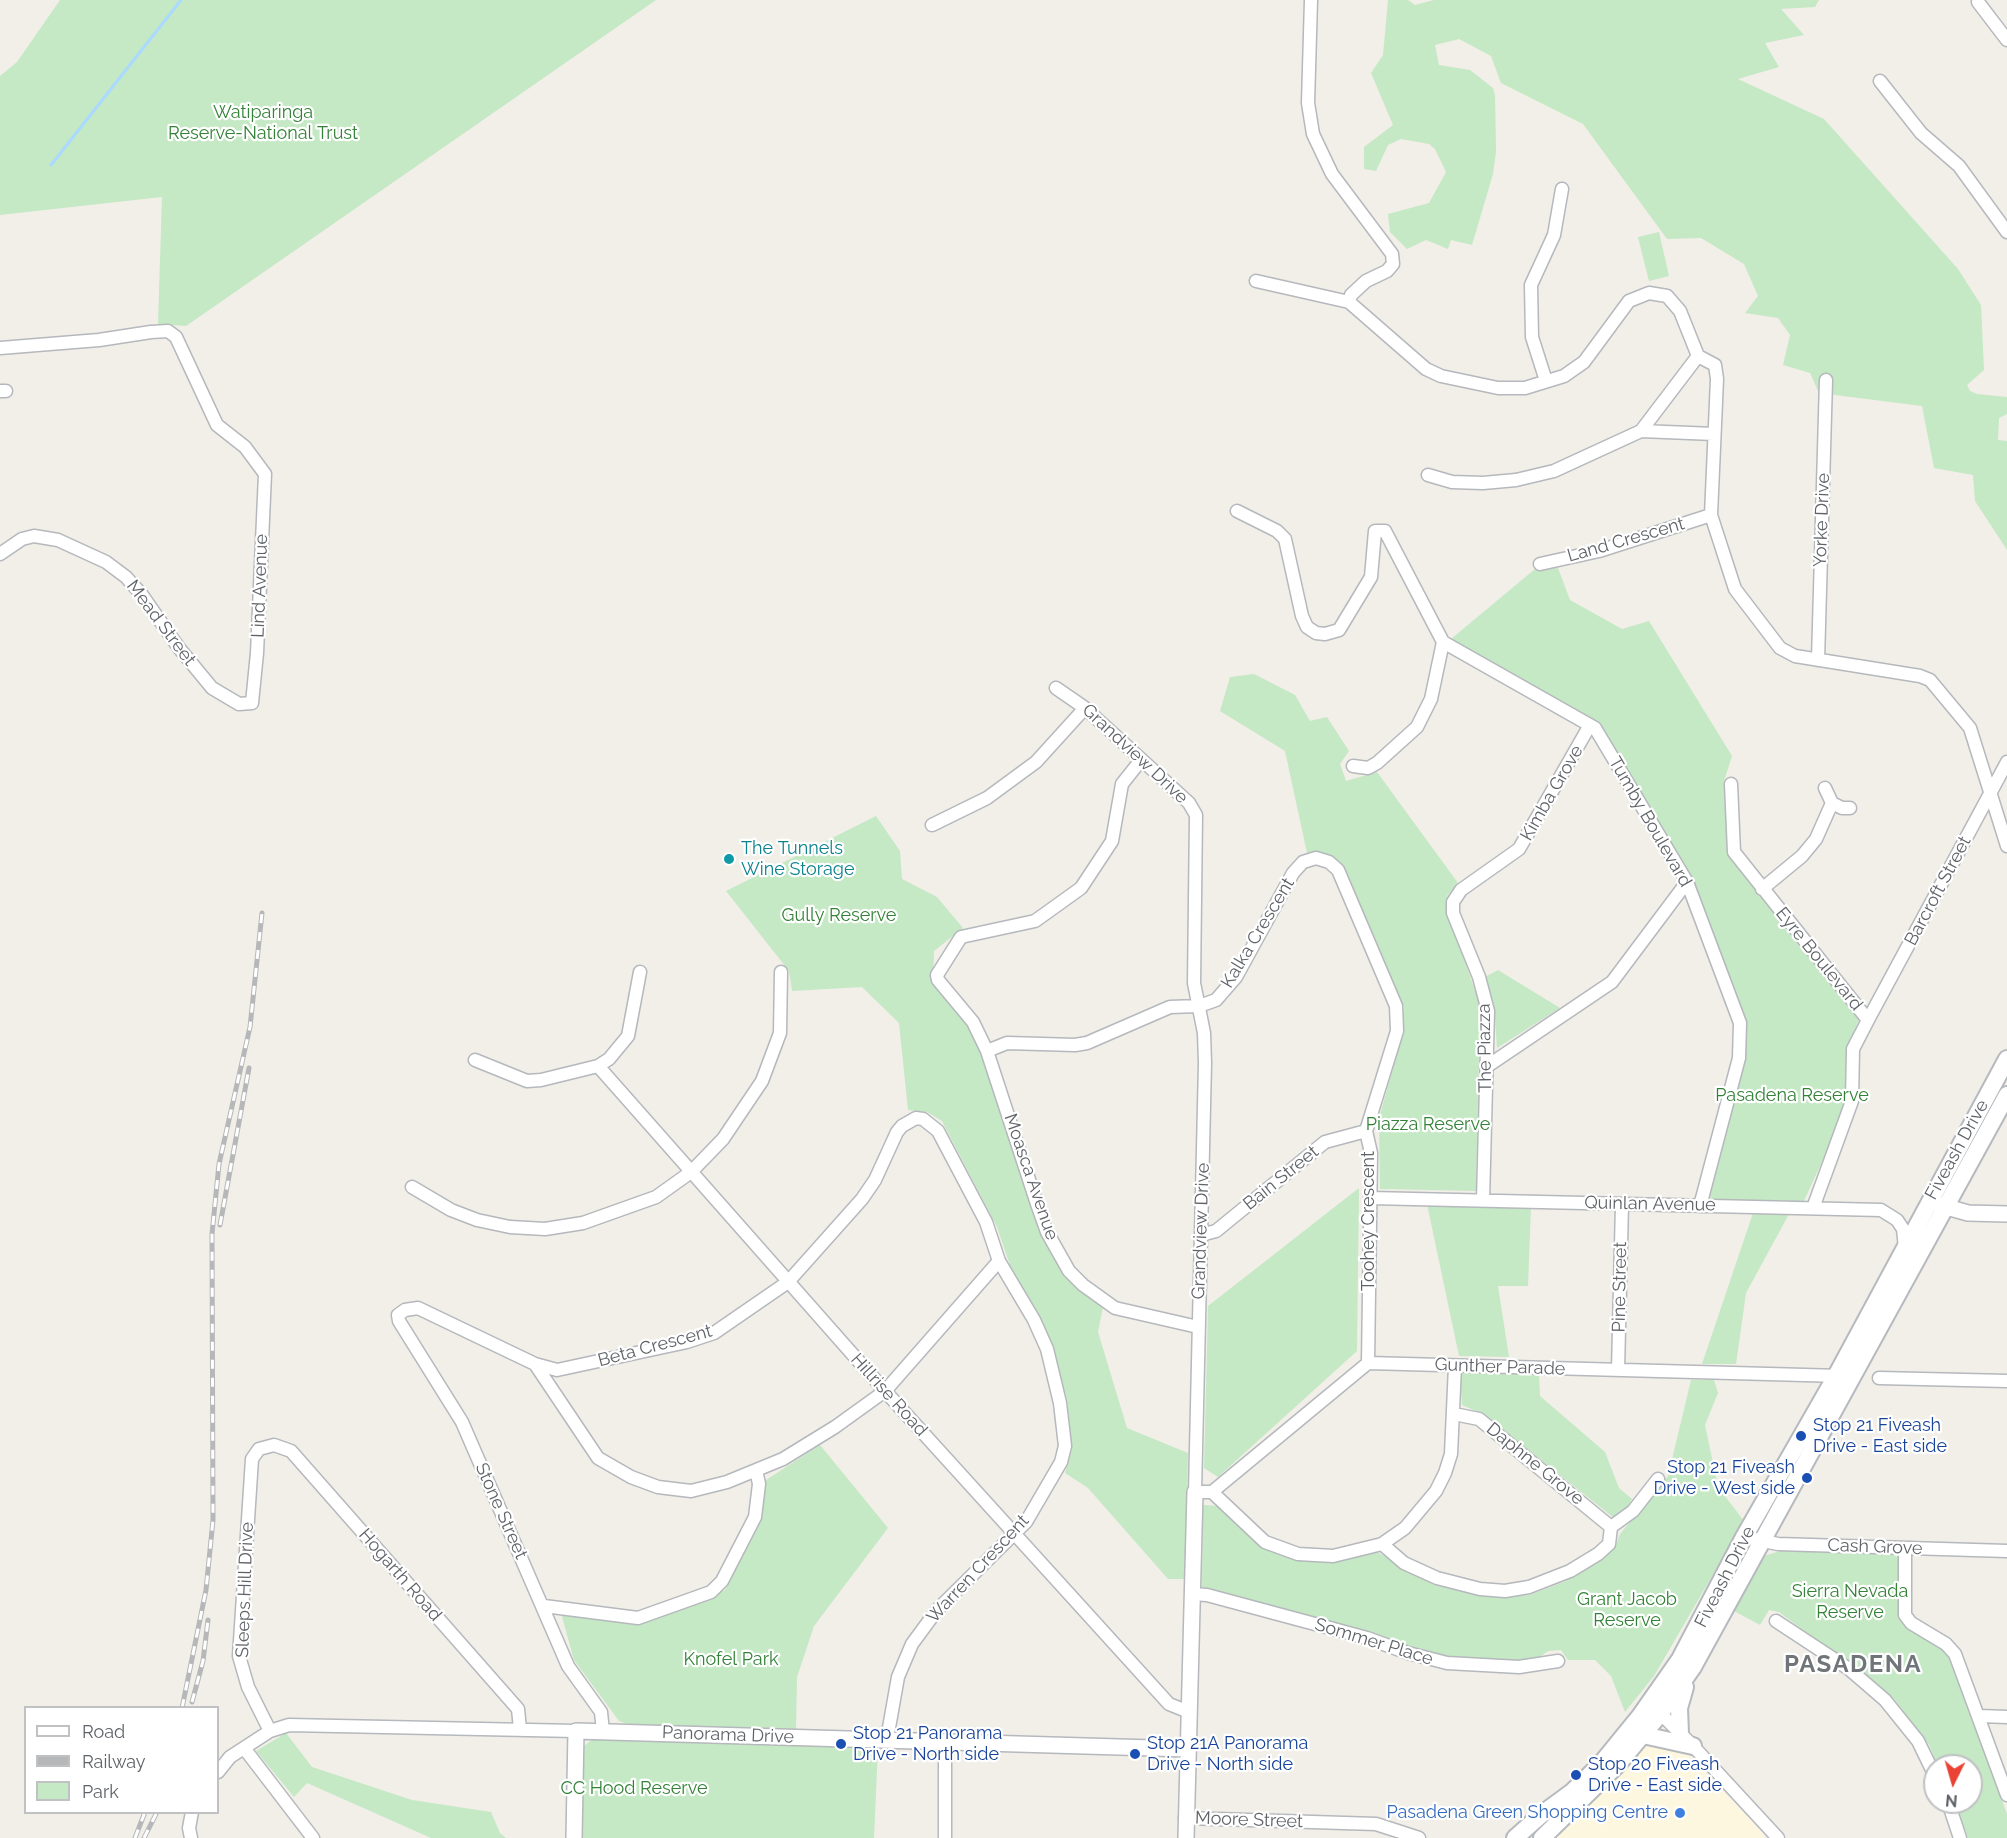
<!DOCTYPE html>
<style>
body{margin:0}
#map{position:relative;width:2007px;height:1838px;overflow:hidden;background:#f1efe8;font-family:Raleway,sans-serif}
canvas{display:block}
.legend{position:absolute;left:24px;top:1706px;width:195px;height:108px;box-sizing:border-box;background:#fff;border:2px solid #bfc1c3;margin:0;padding:8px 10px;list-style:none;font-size:18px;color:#5f6368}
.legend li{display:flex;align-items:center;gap:12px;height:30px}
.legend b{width:30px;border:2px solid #bfc1c3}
.north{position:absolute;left:1923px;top:1754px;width:60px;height:60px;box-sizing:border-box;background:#fff;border:2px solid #bfc1c3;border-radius:50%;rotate:185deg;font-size:16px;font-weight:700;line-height:24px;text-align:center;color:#5f6368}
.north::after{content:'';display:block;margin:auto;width:21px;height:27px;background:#ea4335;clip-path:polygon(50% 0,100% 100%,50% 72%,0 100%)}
</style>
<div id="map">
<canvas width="2007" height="1838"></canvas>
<ul class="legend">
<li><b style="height:8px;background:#fff"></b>Road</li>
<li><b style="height:8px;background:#b6b7b8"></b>Railway</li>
<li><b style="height:16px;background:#c5e8c5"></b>Park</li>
</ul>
<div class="north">N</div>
</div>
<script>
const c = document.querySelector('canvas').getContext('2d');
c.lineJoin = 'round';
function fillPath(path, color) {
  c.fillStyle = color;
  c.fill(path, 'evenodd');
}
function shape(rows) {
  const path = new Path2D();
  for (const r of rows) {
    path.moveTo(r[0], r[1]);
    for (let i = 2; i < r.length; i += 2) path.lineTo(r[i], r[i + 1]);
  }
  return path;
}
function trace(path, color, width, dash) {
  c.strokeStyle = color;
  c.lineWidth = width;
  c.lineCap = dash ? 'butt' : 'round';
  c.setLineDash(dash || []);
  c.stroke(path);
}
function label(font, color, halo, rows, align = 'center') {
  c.font = font + ' Raleway,sans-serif';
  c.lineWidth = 4.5;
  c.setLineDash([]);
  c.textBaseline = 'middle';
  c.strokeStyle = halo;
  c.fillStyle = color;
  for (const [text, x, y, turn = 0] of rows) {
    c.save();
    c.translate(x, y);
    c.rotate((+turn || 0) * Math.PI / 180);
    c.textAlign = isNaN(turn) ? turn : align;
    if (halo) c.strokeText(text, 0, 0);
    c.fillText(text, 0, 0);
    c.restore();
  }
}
fillPath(shape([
 [1650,1738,1681,1747,1764,1834,1764,1838,1549,1838]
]), '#fef7e0');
fillPath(shape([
 [60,0,656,0,186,326,158,324,162,197,0,215,0,76,17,62],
 [1388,0,1408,0,1415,5,1434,0,1819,0,1815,7,1781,9,1804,35,1765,43,1779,67,1738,79,1824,119,1958,269,1981,305,1984,370,1967,385,1970,391,1977,394,2007,397,2007,414,1999,418,1998,440,2007,441,2007,550,1975,501,1973,475,1934,468,1922,406,1819,393,1810,373,1783,365,1790,335,1778,318,1745,313,1758,296,1744,264,1701,238,1667,239,1583,124,1501,83,1491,56,1459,39,1435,45,1439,65,1470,70,1493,88,1495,95,1496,152,1493,174,1472,245,1451,240,1448,249,1426,240,1407,249,1390,232,1388,214,1429,203,1446,172,1435,149,1429,144,1401,139,1388,145,1376,171,1364,169,1364,147,1393,125,1371,73,1383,55],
 [1659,232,1669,276,1649,281,1638,237],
 [1558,568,1570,600,1622,629,1649,621,1732,756,1724,781,1727,853,1799,946,1860,1017,1847,1048,1847,1107,1803,1203,1709,1201,1744,1062,1746,1022,1689,876,1597,723,1451,639,1535,569],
 [1254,674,1295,695,1310,721,1327,717,1349,751,1340,764,1346,781,1377,772,1458,883,1447,896,1447,910,1480,1005,1476,1191,1380,1189,1379,1118,1401,1040,1404,1007,1342,864,1327,854,1307,853,1285,751,1220,711,1230,677],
 [876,816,900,851,902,879,937,897,963,928,934,951,933,982,970,1024,993,1071,1043,1237,1073,1280,1103,1307,1098,1332,1127,1428,1188,1453,1185,1579,1168,1579,1088,1488,1065,1473,1072,1449,1067,1399,1044,1326,1012,1271,997,1227,942,1121,927,1112,908,1110,899,1023,862,987,792,991,789,971,726,891],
 [1498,970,1560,1008,1497,1048,1494,1004,1485,977],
 [1359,1188,1357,1351,1218,1477,1204,1468,1208,1306],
 [1427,1204,1531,1206,1528,1286,1498,1286,1509,1357,1459,1356],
 [1753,1213,1789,1214,1746,1293,1736,1364,1702,1364],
 [1460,1371,1539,1375,1540,1396,1605,1452,1619,1488,1632,1499,1627,1508,1614,1518,1483,1414,1462,1405],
 [1691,1380,1714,1380,1718,1393,1705,1425,1718,1487,1744,1521,1654,1676,1625,1712,1611,1676,1595,1660,1568,1660,1561,1650,1548,1651,1534,1661,1506,1663,1458,1660,1419,1652,1371,1634,1202,1587,1203,1505,1220,1506,1264,1546,1333,1560,1377,1552,1436,1585,1506,1597,1530,1595,1566,1581,1600,1561,1616,1545,1620,1534,1668,1476],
 [820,1445,888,1528,814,1626,797,1677,796,1729,636,1727,619,1721,574,1660,561,1613,633,1625,725,1590,761,1521,766,1480],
 [1780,1551,1891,1554,1900,1558,1899,1619,1905,1627,1942,1649,1950,1658,2007,1814,2007,1838,1968,1838,1955,1802,1971,1802,1971,1766,1938,1766,1929,1745,1895,1700,1779,1612,1769,1610,1760,1625,1734,1611,1764,1556],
 [286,1733,312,1767,412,1800,491,1812,500,1833,506,1838,431,1838,307,1783,294,1797,256,1751],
 [593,1739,878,1747,874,1838,582,1838,584,1746]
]), '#c5e8c5');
trace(shape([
 [51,165,181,0]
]), '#aadaff', 3);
const minor = shape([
 [1311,0,1308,103,1313,134,1332,174,1392,254,1393,264,1387,271,1366,281,1351,295,1349,302],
 [1978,2,2007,40],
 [1880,81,1921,133,1959,166,2007,232],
 [1256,281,1349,302,1426,369,1441,376,1498,388,1525,388,1564,376,1584,362,1629,301,1649,293,1667,296,1680,311,1698,356,1715,365,1717,379,1711,515,1735,589,1780,648,1795,656,1920,676,1930,680,1970,728,2007,846],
 [0,348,99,340,151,332,168,331,176,337,217,425,245,447,265,474,257,653,252,703,239,704,212,688,179,648,142,595,126,577,106,562,58,540,34,536,22,539,0,554],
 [1546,381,1532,337,1531,285,1554,235,1562,189],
 [0,391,6,391],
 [1641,431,1714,434],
 [1428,475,1452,482,1483,483,1516,480,1554,471,1641,431,1698,356],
 [1237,511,1277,531,1285,539,1302,616,1307,627,1316,633,1325,634,1339,630,1371,577,1375,531,1385,531,1443,642,1595,728,1687,882,1740,1023,1739,1058,1700,1206],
 [1540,564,1599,551,1711,515],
 [1818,660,1826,380],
 [1056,688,1085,708,1189,803,1196,815,1194,983,1204,1033,1205,1063,1195,1492,1212,1492,1368,1363,1841,1376],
 [1141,760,1122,784,1112,841,1081,888,1035,921,961,937,937,975,938,980,973,1022,987,1051,1037,1204,1047,1232,1069,1271,1083,1285,1115,1308,1198,1327],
 [1353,766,1368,768,1377,763,1417,727,1431,699,1443,642],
 [1731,784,1734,852,1868,1020,1853,1049,1852,1101,1813,1208],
 [1825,788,1832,803,1842,808,1850,808],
 [932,825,987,798,1036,762,1085,708],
 [1762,889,1802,856,1816,839,1832,803],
 [1868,1020,2007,762],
 [987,1051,1007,1043,1075,1045,1087,1043,1170,1007,1199,1006,1216,1000,1236,977,1293,873,1303,862,1316,858,1329,862,1338,870,1396,1006,1397,1031,1366,1131,1371,1153,1368,1363],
 [475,1060,527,1081,541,1080,598,1066,609,1059,628,1036,640,972],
 [598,1066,885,1391,1169,1704,1189,1712],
 [1486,1067,1612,982,1687,882],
 [412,1187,451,1210,477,1220,510,1227,545,1229,583,1223,656,1197,691,1172,723,1139,762,1081,780,1033,781,972],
 [1371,1198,1881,1210,1897,1220,1903,1229,1905,1248],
 [1483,1200,1488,1011,1479,977,1453,913,1453,902,1461,890,1519,849,1590,725],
 [1201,1235,1216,1231,1325,1142,1366,1131],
 [535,1364,598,1458,631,1477,658,1487,691,1491,727,1482,783,1459,835,1427,885,1391,999,1261],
 [1618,1370,1622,1204],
 [1879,1378,2007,1381],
 [1454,1414,1479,1419,1611,1527],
 [1212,1492,1265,1542,1298,1554,1333,1556,1382,1544,1405,1528,1436,1491,1445,1473,1451,1454,1455,1366],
 [1744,1537,1778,1544,2007,1551],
 [1382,1544,1404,1563,1437,1578,1480,1589,1505,1591,1529,1587,1570,1571,1598,1554,1609,1544,1611,1527,1633,1511,1658,1479],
 [1905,1548,1905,1615,1911,1623,1946,1644,1955,1654,2007,1795],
 [1192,1594,1207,1595,1367,1638,1408,1653,1447,1663,1519,1667,1558,1661],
 [544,1606,638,1618,711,1592,722,1581,755,1517,759,1484,756,1470],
 [1776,1621,1849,1669,1885,1700,1918,1741,1935,1776],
 [1655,1708,1693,1746,1778,1838],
 [1980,1716,2007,1717],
 [270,1731,289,1725,576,1731],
 [603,1732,601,1712,568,1666,462,1422,399,1321,398,1315,405,1310,418,1308,535,1364,557,1370,687,1342,714,1333,788,1282,862,1199,875,1180,897,1132,902,1126,916,1118,923,1119,938,1131,986,1222,999,1261,1034,1320,1047,1349,1060,1403,1065,1446,1061,1462,1026,1522,937,1610,912,1644,898,1677,887,1739],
 [244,1748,313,1838],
 [218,1772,230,1757,270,1731,248,1687,239,1656,252,1459,259,1449,274,1445,291,1451,518,1709,520,1729],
 [1948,1802,1960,1838],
 [1185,1818,1376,1824,1419,1838],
 [191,1838,189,1828,192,1812],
 [945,1838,945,1741]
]);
const tertiary = shape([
 [1936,1204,1968,1213,2007,1214],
 [574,1838,576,1731,1187,1749],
 [1186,1838,1195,1492]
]);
const secondary = shape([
 [1680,1734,1679,1708,1685,1687],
 [1643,1735,1693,1746],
 [1515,1838,1542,1814,1572,1792,1600,1765,1640,1716,1680,1659,1744,1537,1836,1376,2007,1059],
 [1542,1838,1618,1764,1660,1714,1693,1667,2007,1095]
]);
trace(minor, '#b5b8bc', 15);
trace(tertiary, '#b5b8bc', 18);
trace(secondary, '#b6babf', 20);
trace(minor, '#fff', 12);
trace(tertiary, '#fff', 15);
trace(secondary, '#fff', 16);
const rail = shape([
 [220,1225,249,1068],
 [192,1702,203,1661,208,1620],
 [182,1708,206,1590,213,1520,212,1234,219,1164,250,1027,262,913],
 [135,1838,145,1812],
 [144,1838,157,1812]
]);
trace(rail, '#b6b7b8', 5);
trace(rail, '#fff', 3, [9]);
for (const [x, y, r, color] of [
 [729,859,6,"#0f9aa8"],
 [1801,1436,6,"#1a4fb4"],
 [1807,1478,6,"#1a4fb4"],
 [841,1744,6,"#1a4fb4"],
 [1135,1754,6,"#1a4fb4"],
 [1576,1775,6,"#1a4fb4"],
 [1680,1813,6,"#3f7fe0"]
]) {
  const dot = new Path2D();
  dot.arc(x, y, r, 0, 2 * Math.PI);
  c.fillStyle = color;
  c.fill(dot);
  trace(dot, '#fff', 2);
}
label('18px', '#348238', '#fff', [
 ["Watiparinga",263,113],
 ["Reserve-National Trust",263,134],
 ["Gully Reserve",839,916],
 ["Pasadena Reserve",1792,1096],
 ["Piazza Reserve",1428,1125],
 ["Sierra Nevada",1850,1592],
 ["Reserve",1850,1613],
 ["Grant Jacob",1627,1600],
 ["Reserve",1627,1621],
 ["Knofel Park",731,1660],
 ["CC Hood Reserve",634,1789]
]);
label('18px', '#5f6368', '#fff', [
 ["Yorke Drive",1822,520,-88],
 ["Land Crescent",1626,540,-16],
 ["Lind Avenue",260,586,-88],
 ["Mead Street",161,623,53],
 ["Grandview Drive",1135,754,43],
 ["Kimba Grove",1552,793,-60],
 ["Tumby Boulevard",1650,822,60],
 ["Barcroft Street",1938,891,-62],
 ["Kalka Crescent",1258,933,-59],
 ["Eyre Boulevard",1819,959,51],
 ["The Piazza",1485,1048,-91],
 ["Fiveash Drive",1957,1150,-61],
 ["Moasca Avenue",1031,1177,71],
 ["Bain Street",1281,1178,-39],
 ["Quinlan Avenue",1650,1204,1],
 ["Toohey Crescent",1369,1221,-90],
 ["Grandview Drive",1201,1231,-88],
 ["Pine Street",1620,1287,-89],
 ["Beta Crescent",655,1346,-15],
 ["Gunther Parade",1500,1367,2],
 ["Hillrise Road",889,1395,48],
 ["Daphne Grove",1535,1464,39],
 ["Stone Street",501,1511,66],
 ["Cash Grove",1875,1547,2],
 ["Warren Crescent",978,1569,-47],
 ["Hogarth Road",400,1575,49],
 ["Fiveash Drive",1725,1577,-63],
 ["Sleeps Hill Drive",245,1590,-88],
 ["Sommer Place",1374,1642,17],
 ["Panorama Drive",728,1735,2],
 ["Moore Street",1249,1820,2]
]);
label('18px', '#0d838f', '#fff', [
 ["The Tunnels",741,849],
 ["Wine Storage",741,870]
], 'left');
label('18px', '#164399', '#fff', [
 ["Stop 21 Fiveash",1813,1426],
 ["Drive - East side",1813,1447],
 ["Stop 21 Fiveash",1795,1468,"right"],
 ["Drive - West side",1795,1489,"right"],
 ["Stop 21 Panorama",853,1734],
 ["Drive - North side",853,1755],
 ["Stop 21A Panorama",1147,1744],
 ["Drive - North side",1147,1765],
 ["Stop 20 Fiveash",1588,1765],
 ["Drive - East side",1588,1786]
], 'left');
label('18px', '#366cbe', '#fff', [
 ["Pasadena Green Shopping Centre",1668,1813]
], 'right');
c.letterSpacing = '1.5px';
label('bold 24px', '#70757a', '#fff', [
 ["PASADENA",1853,1665]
]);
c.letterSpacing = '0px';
</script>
